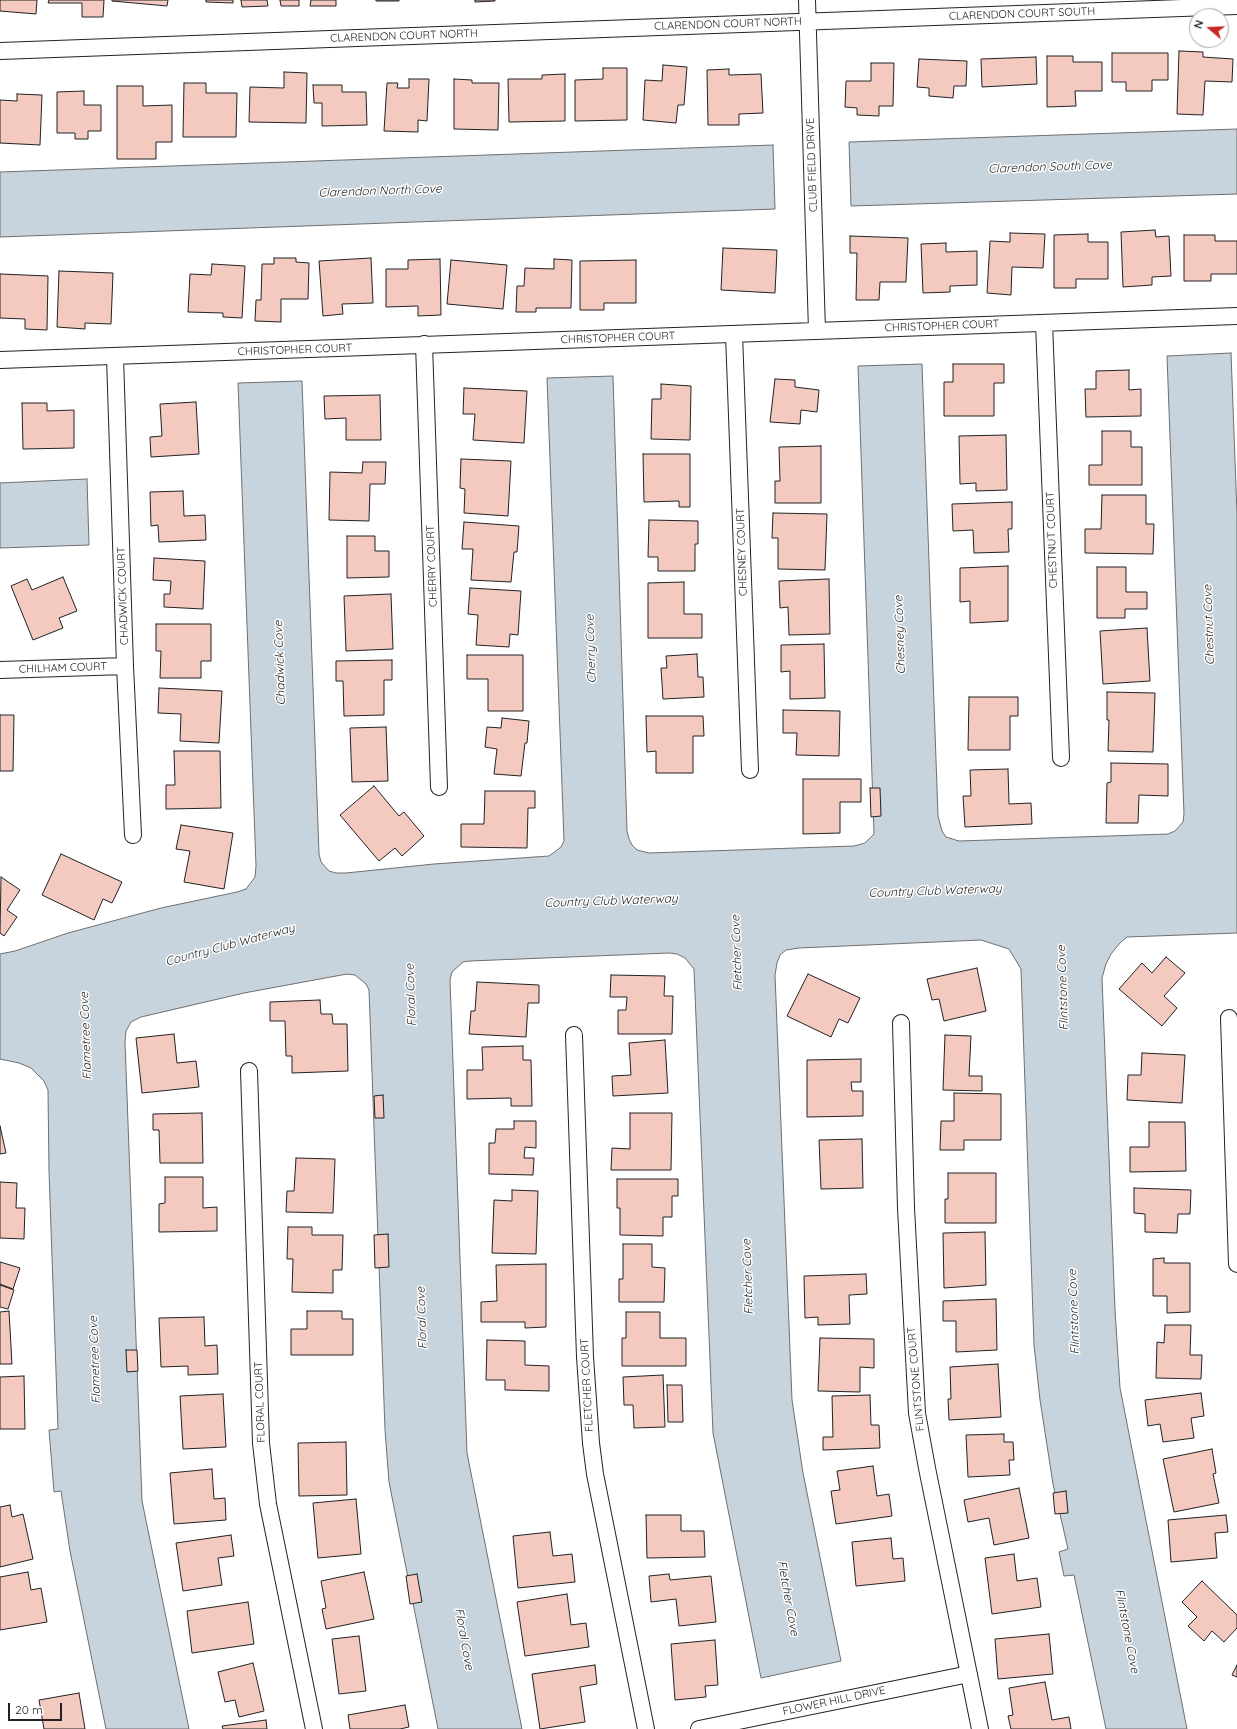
<!DOCTYPE html>
<style>
body{margin:0}
#map{position:relative;width:1237px;height:1729px;overflow:hidden;background:#fff;font-family:Quicksand,sans-serif}
canvas{display:block}
.north{position:absolute;left:1189px;top:8px;width:40px;height:40px;box-sizing:border-box;background:#fff;border:1px solid #a7a7a7;border-radius:50%;rotate:289deg;font-size:11px;font-weight:700;line-height:16px;text-align:center;color:#222}
.north::after{content:'';display:block;margin:auto;width:14px;height:18px;background:#c62828;clip-path:polygon(50% 0,100% 100%,50% 72%,0 100%)}
.scale{position:absolute;left:8px;top:1703px;width:54px;height:18px;box-sizing:border-box;border:2px solid #222;border-top:0;padding-left:5px;font-size:12px;line-height:14px;white-space:nowrap;color:#222;-webkit-text-stroke:3px #fff;paint-order:stroke}
</style>
<div id="map">
<canvas width="1237" height="1729"></canvas>
<div class="north">N</div>
<div class="scale">20 m</div>
</div>
<script>
const c = document.querySelector('canvas').getContext('2d');
c.lineJoin = 'round';
function fillPath(path, color) {
  c.fillStyle = color;
  c.fill(path, 'evenodd');
}
function shape(rows) {
  const path = new Path2D();
  for (const r of rows) {
    path.moveTo(r[0], r[1]);
    for (let i = 2; i < r.length; i += 2) path.lineTo(r[i], r[i + 1]);
  }
  return path;
}
function trace(path, color, width, dash) {
  c.strokeStyle = color;
  c.lineWidth = width;
  c.lineCap = dash ? 'butt' : 'round';
  c.setLineDash(dash || []);
  c.stroke(path);
}
function label(font, color, halo, rows, align = 'center') {
  c.font = font + ' Quicksand,sans-serif';
  c.lineWidth = 3;
  c.setLineDash([]);
  c.textBaseline = 'middle';
  c.strokeStyle = halo;
  c.fillStyle = color;
  for (const [text, x, y, turn = 0] of rows) {
    c.save();
    c.translate(x, y);
    c.rotate((+turn || 0) * Math.PI / 180);
    c.textAlign = isNaN(turn) ? turn : align;
    if (halo) c.strokeText(text, 0, 0);
    c.fillText(text, 0, 0);
    c.restore();
  }
}
const water = shape([
 [1237,129,1237,194,851,206,849,142,1237,129],
 [773,145,775,209,0,237,0,172,773,145],
 [1231,353,1237,514,1237,933,1127,937,1120,943,1111,954,1106,964,1102,978,1115,1310,1120,1388,1187,1729,1106,1729,1074,1575,1064,1576,1059,1552,1068,1549,1053,1484,1040,1400,1034,1345,1021,969,1009,949,981,940,799,948,786,950,780,955,777,963,775,975,792,1400,803,1473,841,1661,761,1678,713,1433,694,969,685,958,677,954,669,953,470,961,463,962,452,972,450,980,467,1453,522,1729,438,1729,389,1482,385,1430,369,990,366,984,355,975,347,974,244,993,141,1017,131,1022,126,1031,125,1042,142,1501,189,1729,106,1729,70,1551,61,1491,54,1492,49,1430,58,1429,49,1171,48,1090,44,1081,31,1068,19,1063,0,1059,0,954,15,951,68,933,161,908,237,892,246,889,255,877,256,866,238,383,302,381,319,854,321,862,329,871,336,873,346,873,434,864,549,856,561,847,564,841,547,378,613,376,627,831,629,839,632,845,637,850,649,853,854,846,865,843,874,834,858,366,922,364,938,816,942,831,946,837,959,841,1168,834,1175,831,1183,822,1184,814,1167,356,1231,353],
 [87,479,89,545,0,548,0,483,87,479]
]);
fillPath(water, '#c7d3dd');
trace(water, '#6f6f6f', 1);
const building = shape([
 [0,0,37,0,36,14,0,11,0,0],
 [49,0,104,0,103,17,82,17,82,3,48,3,49,0],
 [112,0,168,0,167,6,112,1,112,0],
 [206,0,233,0,233,3,206,2,206,0],
 [241,0,267,0,268,6,242,7,241,0],
 [280,0,299,0,299,6,281,6,280,0],
 [311,0,336,0,336,6,310,6,311,0],
 [376,0,399,0,399,1,376,1,376,0],
 [475,0,495,0,495,1,475,2,475,0],
 [1179,51,1203,52,1203,57,1233,59,1232,82,1205,81,1203,115,1177,114,1179,51],
 [1112,53,1168,53,1168,80,1152,80,1152,91,1126,91,1126,82,1112,82,1112,53],
 [1047,56,1073,56,1073,62,1102,62,1102,91,1075,91,1076,106,1047,107,1047,56],
 [1036,57,1037,84,982,87,981,59,1036,57],
 [919,59,967,61,966,86,954,86,953,98,929,96,929,88,917,87,919,59],
 [871,63,894,63,893,106,879,106,879,116,857,115,857,108,845,107,846,81,871,81,871,63],
 [663,65,687,67,684,105,678,105,676,123,643,120,645,80,662,81,663,65],
 [603,68,627,68,627,120,575,121,575,80,603,79,603,68],
 [729,69,729,75,761,74,763,113,739,114,739,125,708,125,707,70,729,69],
 [284,72,307,73,306,123,249,122,250,87,284,88,284,72],
 [565,74,565,121,509,122,508,79,542,79,542,75,565,74],
 [409,79,429,79,427,121,418,120,418,132,384,131,387,83,398,83,397,88,409,88,409,79],
 [454,79,472,80,472,83,499,83,498,130,454,129,454,79],
 [184,83,206,83,206,93,237,93,236,137,183,137,184,83],
 [313,85,342,85,342,92,366,92,367,125,322,126,322,103,314,103,313,85],
 [117,86,143,86,143,106,172,105,172,142,156,142,156,159,117,159,117,86],
 [84,91,84,105,101,105,101,131,88,131,88,139,75,139,75,133,57,133,57,92,84,91],
 [17,94,42,95,40,145,0,143,0,100,17,101,17,94],
 [1155,230,1156,237,1169,236,1171,276,1152,277,1152,285,1123,287,1121,232,1155,230],
 [1010,233,1045,234,1043,268,1012,267,1011,295,987,293,990,241,1010,242,1010,233],
 [1088,234,1088,242,1108,242,1108,279,1076,279,1076,288,1054,288,1054,235,1088,234],
 [1184,235,1215,235,1215,241,1237,241,1237,274,1211,274,1211,281,1184,281,1184,235],
 [850,236,908,238,906,282,880,282,879,300,856,300,857,253,850,253,850,236],
 [946,243,946,252,977,251,977,285,950,286,950,292,923,293,921,244,946,243],
 [723,248,777,250,775,293,721,290,723,248],
 [274,258,296,258,296,262,309,263,308,299,281,299,281,322,255,321,256,300,261,300,262,264,274,264,274,258],
 [371,258,373,303,342,304,343,314,323,316,319,261,371,258],
 [440,259,441,315,418,316,418,306,386,307,386,269,408,269,408,260,440,259],
 [554,259,572,260,571,308,536,308,536,312,516,312,517,286,524,286,525,268,554,269,554,259],
 [451,260,507,265,503,309,447,304,451,260],
 [636,260,636,303,604,303,604,310,580,310,580,261,636,260],
 [212,264,245,266,242,318,223,317,223,313,188,312,190,274,211,275,212,264],
 [59,271,113,273,111,324,85,323,85,329,57,327,59,271],
 [0,274,48,276,47,330,25,329,25,319,0,318,0,274],
 [953,364,1004,364,1004,383,994,383,994,416,944,416,944,382,953,382,953,364],
 [1129,370,1129,390,1141,389,1141,416,1086,417,1085,389,1096,389,1096,371,1129,370],
 [775,379,795,380,795,387,819,390,817,412,801,410,800,424,770,422,775,379],
 [661,384,691,386,690,440,651,439,652,399,661,399,661,384],
 [464,388,527,391,524,443,473,440,475,414,463,414,464,388],
 [380,395,381,440,346,440,346,418,325,419,324,396,380,395],
 [196,402,199,454,151,457,150,437,162,436,160,404,196,402],
 [22,403,47,403,47,411,74,410,74,448,23,449,22,403],
 [1102,431,1131,431,1131,447,1142,447,1142,485,1089,485,1089,465,1102,465,1102,431],
 [1006,435,1007,490,976,491,976,483,960,484,959,436,1006,435],
 [821,446,821,503,775,503,775,481,780,481,779,447,821,446],
 [643,454,690,454,690,507,679,507,679,501,644,502,643,454],
 [461,459,511,461,508,516,464,513,465,489,460,488,461,459],
 [363,462,386,462,385,484,370,484,369,521,329,520,330,472,362,473,363,462],
 [183,491,184,516,205,515,206,540,159,542,158,525,151,526,150,492,183,491],
 [1102,495,1146,495,1146,524,1154,524,1153,554,1085,553,1085,529,1101,529,1102,495],
 [1012,502,1012,529,1008,529,1009,552,974,553,973,530,953,531,952,504,1012,502],
 [773,513,827,514,825,570,778,569,778,538,772,538,773,513],
 [649,520,698,521,698,544,695,544,695,571,658,571,658,557,648,557,649,520],
 [464,522,519,526,517,552,514,552,511,582,471,580,473,549,462,549,464,522],
 [347,536,375,536,375,551,389,551,389,577,347,578,347,536],
 [154,558,205,561,203,609,164,607,164,594,170,594,171,581,153,580,154,558],
 [1008,566,1008,621,970,623,970,601,960,602,960,568,1008,566],
 [1097,567,1126,567,1126,592,1147,592,1147,609,1125,609,1125,618,1097,618,1097,567],
 [63,577,77,611,59,618,63,628,33,640,11,586,27,579,32,590,63,577],
 [829,579,830,634,789,635,788,607,780,608,779,581,829,579],
 [684,582,684,614,702,614,702,638,648,638,648,583,684,582],
 [470,588,521,591,518,635,510,634,509,647,476,645,478,615,468,614,470,588],
 [391,594,393,649,346,651,344,596,391,594],
 [156,624,211,624,211,661,201,661,201,678,160,678,161,651,156,651,156,624],
 [1147,628,1150,681,1103,684,1100,631,1147,628],
 [824,644,825,698,790,699,790,671,781,672,781,645,824,644],
 [697,654,698,677,703,677,704,697,663,699,661,668,667,668,666,656,697,654],
 [467,655,523,655,523,711,488,711,488,679,467,679,467,655],
 [392,660,392,680,384,680,384,715,344,716,343,681,336,681,336,661,392,660],
 [159,688,222,691,219,743,180,741,181,714,158,713,159,688],
 [1107,692,1155,693,1153,752,1108,751,1109,720,1107,720,1107,692],
 [969,697,1018,697,1018,716,1010,716,1010,750,968,750,969,697],
 [783,710,840,711,839,756,796,755,797,733,783,733,783,710],
 [0,715,14,715,13,771,0,771,0,715],
 [646,716,703,716,704,736,693,736,693,773,656,773,656,751,647,752,646,716],
 [502,718,529,721,527,743,525,743,521,776,494,774,497,749,485,747,487,727,501,728,502,718],
 [386,727,388,781,352,782,350,728,386,727],
 [174,751,220,751,221,808,166,809,166,785,175,785,174,751],
 [1111,763,1168,764,1168,796,1139,795,1138,823,1106,823,1107,783,1111,782,1111,763],
 [1008,769,1009,804,1031,803,1032,824,965,827,963,796,971,796,970,770,1008,769],
 [803,779,861,779,861,802,840,802,840,833,803,834,803,779],
 [374,786,399,816,404,812,424,836,402,856,395,848,379,861,340,815,374,786],
 [870,788,880,788,881,816,871,817,870,788],
 [485,791,535,791,535,808,528,808,527,848,461,847,461,824,484,824,485,791],
 [181,825,233,833,224,889,184,882,190,851,176,849,181,825],
 [61,854,122,882,112,903,103,899,94,920,42,895,61,854],
 [1,877,20,890,7,910,17,917,4,936,0,933,1,877],
 [1166,957,1185,973,1164,996,1177,1008,1162,1026,1119,989,1142,963,1152,973,1166,957],
 [977,968,986,1011,944,1021,939,999,932,1000,927,979,977,968],
 [808,974,860,998,848,1023,839,1019,831,1037,787,1016,808,974],
 [611,975,665,976,664,996,673,996,672,1034,618,1034,618,1010,626,1010,627,997,610,997,611,975],
 [477,982,539,985,539,1003,528,1003,526,1037,469,1034,471,1011,475,1011,477,982],
 [320,1000,321,1014,332,1014,333,1024,347,1024,348,1071,292,1073,292,1056,286,1056,285,1021,270,1021,270,1002,320,1000],
 [174,1034,177,1063,196,1061,199,1087,142,1093,136,1038,174,1034],
 [945,1035,971,1036,969,1076,982,1076,982,1091,943,1090,945,1035],
 [665,1040,668,1093,613,1096,612,1076,631,1075,629,1043,665,1040],
 [523,1046,523,1060,531,1060,532,1106,511,1106,511,1098,467,1099,467,1070,483,1070,482,1047,523,1046],
 [1142,1053,1185,1055,1182,1103,1127,1100,1128,1075,1141,1075,1142,1053],
 [861,1059,861,1082,851,1082,852,1091,863,1091,863,1116,807,1117,807,1060,861,1059],
 [954,1093,1001,1094,1001,1140,964,1140,964,1150,940,1150,941,1121,954,1121,954,1093],
 [383,1095,384,1118,375,1118,374,1096,383,1095],
 [202,1113,203,1163,160,1163,159,1130,153,1130,153,1114,202,1113],
 [630,1113,672,1113,671,1170,611,1170,612,1148,630,1149,630,1113],
 [514,1121,536,1121,536,1148,525,1147,524,1158,534,1158,533,1175,489,1174,489,1143,495,1143,496,1129,514,1129,514,1121],
 [1149,1122,1185,1122,1186,1171,1130,1172,1130,1147,1149,1147,1149,1122],
 [0,1126,6,1153,0,1154,0,1126],
 [862,1139,863,1188,821,1189,819,1140,862,1139],
 [296,1158,335,1159,333,1213,286,1212,287,1191,294,1191,296,1158],
 [948,1173,996,1173,996,1223,945,1223,945,1199,948,1199,948,1173],
 [165,1177,203,1177,203,1208,217,1207,217,1231,159,1232,159,1204,165,1203,165,1177],
 [617,1179,678,1179,678,1196,672,1196,672,1217,663,1217,663,1236,620,1235,620,1208,617,1208,617,1179],
 [0,1182,17,1183,16,1208,25,1208,24,1239,0,1238,0,1182],
 [1134,1188,1191,1190,1190,1214,1178,1214,1177,1233,1145,1232,1145,1214,1134,1213,1134,1188],
 [512,1190,538,1191,536,1254,492,1253,494,1200,512,1201,512,1190],
 [288,1227,312,1227,312,1235,343,1235,342,1270,333,1270,333,1293,292,1292,293,1259,287,1259,288,1227],
 [985,1232,986,1285,944,1288,943,1233,985,1232],
 [388,1234,389,1267,375,1268,374,1235,388,1234],
 [623,1244,652,1244,652,1267,665,1268,664,1302,619,1302,619,1279,623,1279,623,1244],
 [1164,1258,1164,1263,1190,1263,1190,1312,1167,1313,1167,1296,1153,1296,1153,1259,1164,1258],
 [0,1262,20,1268,13,1289,0,1284,0,1262],
 [546,1264,546,1327,525,1328,525,1322,481,1322,481,1302,497,1301,496,1265,546,1264],
 [866,1274,867,1294,849,1295,850,1324,818,1325,818,1317,805,1318,804,1276,866,1274],
 [0,1285,14,1290,8,1309,0,1307,0,1285],
 [996,1299,997,1350,956,1352,956,1321,943,1321,943,1301,996,1299],
 [9,1311,12,1364,0,1364,0,1312,9,1311],
 [307,1311,342,1311,342,1319,353,1319,353,1355,291,1355,291,1329,307,1329,307,1311],
 [626,1312,660,1312,660,1338,686,1338,686,1366,622,1366,622,1338,626,1338,626,1312],
 [204,1317,205,1346,217,1345,218,1374,188,1375,188,1366,161,1367,159,1318,204,1317],
 [1165,1325,1191,1325,1190,1355,1202,1355,1201,1379,1156,1378,1157,1342,1164,1343,1165,1325],
 [820,1338,874,1339,874,1368,860,1367,860,1392,818,1391,820,1338],
 [487,1340,525,1341,525,1365,549,1366,549,1391,505,1390,505,1380,486,1380,487,1340],
 [126,1350,137,1350,138,1371,127,1372,126,1350],
 [998,1364,1001,1417,949,1420,948,1399,951,1399,950,1367,998,1364],
 [663,1375,665,1427,634,1428,633,1405,624,1405,623,1377,663,1375],
 [24,1376,25,1429,0,1429,0,1377,24,1376],
 [667,1385,682,1385,683,1422,668,1422,667,1385],
 [1201,1393,1204,1416,1191,1418,1194,1438,1163,1442,1160,1424,1148,1426,1145,1400,1201,1393],
 [223,1394,226,1447,183,1449,180,1396,223,1394],
 [870,1395,871,1425,879,1425,880,1448,823,1450,823,1437,833,1437,832,1396,870,1395],
 [1004,1434,1004,1442,1013,1442,1014,1460,1009,1460,1010,1475,968,1477,966,1435,1004,1434],
 [346,1442,347,1495,299,1496,298,1443,346,1442],
 [1212,1449,1216,1473,1213,1474,1219,1503,1174,1512,1163,1459,1212,1449],
 [873,1466,877,1496,889,1494,892,1516,836,1524,831,1491,840,1490,837,1471,873,1466],
 [212,1469,214,1499,225,1498,226,1520,174,1524,170,1473,212,1469],
 [1019,1488,1029,1538,994,1545,989,1518,968,1522,964,1500,1019,1488],
 [1066,1491,1068,1513,1055,1514,1053,1493,1066,1491],
 [356,1499,361,1554,318,1558,313,1503,356,1499],
 [10,1505,12,1517,23,1514,33,1559,0,1567,0,1507,10,1505],
 [646,1515,681,1515,681,1531,704,1531,705,1557,647,1558,646,1515],
 [1226,1515,1228,1532,1215,1533,1217,1558,1171,1562,1168,1520,1226,1515],
 [550,1532,553,1556,572,1554,575,1582,518,1588,513,1536,550,1532],
 [231,1535,234,1556,218,1558,222,1585,183,1591,176,1543,231,1535],
 [891,1538,893,1559,903,1558,905,1581,856,1586,852,1542,891,1538],
 [1014,1554,1017,1581,1037,1578,1041,1607,992,1614,985,1558,1014,1554],
 [28,1572,31,1590,41,1588,47,1622,0,1630,0,1577,28,1572],
 [364,1572,374,1619,326,1629,322,1609,326,1608,321,1581,364,1572],
 [417,1574,422,1602,410,1604,406,1576,417,1574],
 [669,1574,670,1580,711,1576,716,1622,679,1626,676,1599,651,1602,649,1576,669,1574],
 [1202,1581,1237,1615,1237,1628,1224,1642,1212,1631,1204,1641,1188,1626,1197,1617,1182,1602,1202,1581],
 [567,1594,571,1625,586,1623,589,1647,525,1656,517,1602,567,1594],
 [248,1602,254,1644,192,1653,187,1611,248,1602],
 [1049,1634,1053,1674,998,1679,995,1639,1049,1634],
 [359,1636,366,1691,339,1694,332,1639,359,1636],
 [715,1640,718,1685,705,1686,706,1697,675,1700,671,1644,715,1640],
 [253,1663,264,1711,239,1717,235,1700,225,1702,218,1672,253,1663],
 [595,1665,597,1684,580,1687,585,1722,540,1729,532,1674,595,1665],
 [1237,1665,1237,1677,1232,1675,1237,1665],
 [1045,1682,1052,1720,1069,1717,1071,1729,1011,1729,1008,1716,1013,1715,1009,1688,1045,1682],
 [79,1693,85,1729,44,1729,39,1700,79,1693],
 [405,1705,409,1727,400,1729,350,1729,348,1715,405,1705],
 [266,1720,267,1729,223,1729,222,1726,266,1720]
]);
fillPath(building, '#f3c9c0');
trace(building, '#222', 1);
const minor = shape([
 [807,0,817,331],
 [0,51,1237,6],
 [1044,323,1061,758],
 [734,334,750,770],
 [424,344,439,787],
 [115,357,125,666,133,835],
 [0,360,1237,316],
 [0,670,125,666],
 [1229,1018,1237,1264],
 [901,1023,906,1208,917,1413,927,1468,980,1729],
 [574,1035,585,1357,591,1443,595,1474,646,1729],
 [249,1071,261,1443,268,1504,314,1729],
 [699,1729,969,1674]
]);
trace(minor, '#222', 18);
trace(minor, '#fff', 16);
label('11px', '#222', '#fff', [
 ["CLARENDON COURT SOUTH",1022,14,-2],
 ["CLARENDON COURT NORTH",728,24,-2],
 ["CLARENDON COURT NORTH",404,36,-2],
 ["CLUB FIELD DRIVE",812,165,-92],
 ["CHRISTOPHER COURT",942,326,-2],
 ["CHRISTOPHER COURT",618,338,-2],
 ["CHRISTOPHER COURT",295,350,-2],
 ["CHESTNUT COURT",1052,540,-92],
 ["CHESNEY COURT",742,552,-92],
 ["CHERRY COURT",432,566,-92],
 ["CHADWICK COURT",123,596,-92],
 ["CHILHAM COURT",63,668,-2],
 ["FLINTSTONE COURT",916,1379,-95],
 ["FLETCHER COURT",587,1385,-93],
 ["FLORAL COURT",260,1402,-92],
 ["FLOWER HILL DRIVE",834,1701,-12]
]);
label('italic 12px', '#222', '#fff', [
 ["Clarendon South Cove",1050,167,-2],
 ["Clarendon North Cove",380,191,-2],
 ["Chestnut Cove",1209,625,-92],
 ["Chesney Cove",900,635,-92],
 ["Cherry Cove",591,649,-92],
 ["Chadwick Cove",280,663,-92],
 ["Country Club Waterway",935,891,-2],
 ["Country Club Waterway",611,901,-2],
 ["Country Club Waterway",230,945,-15],
 ["Fletcher Cove",737,953,-92],
 ["Flintstone Cove",1063,988,-92],
 ["Floral Cove",411,995,-92],
 ["Flametree Cove",86,1036,-92],
 ["Fletcher Cove",748,1277,-92],
 ["Flintstone Cove",1074,1312,-92],
 ["Floral Cove",422,1318,-92],
 ["Flametree Cove",95,1360,-92],
 ["Fletcher Cove",788,1598,80],
 ["Flintstone Cove",1127,1631,79],
 ["Floral Cove",464,1639,80]
]);
</script>
